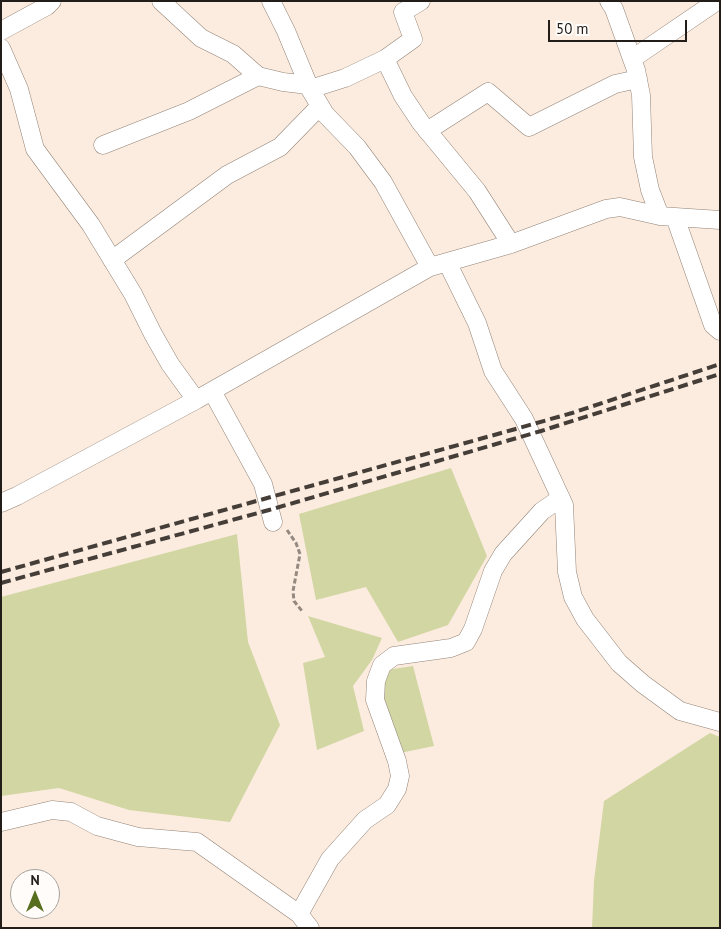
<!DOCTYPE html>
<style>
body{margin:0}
#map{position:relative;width:721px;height:929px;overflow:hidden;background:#fcecdf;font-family:"PT Sans",sans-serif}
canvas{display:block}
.frame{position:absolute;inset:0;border:2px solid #221d18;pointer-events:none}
.north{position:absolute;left:10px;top:869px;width:50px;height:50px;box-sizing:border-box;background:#fffcf9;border:1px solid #a7a39f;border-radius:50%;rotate:0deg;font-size:14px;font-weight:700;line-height:20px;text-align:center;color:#221d18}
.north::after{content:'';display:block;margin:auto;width:18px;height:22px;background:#586e1f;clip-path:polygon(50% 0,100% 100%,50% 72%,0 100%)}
.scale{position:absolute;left:548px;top:20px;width:139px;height:22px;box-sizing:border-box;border:2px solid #221d18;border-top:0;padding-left:6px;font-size:15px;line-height:18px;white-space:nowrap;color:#221d18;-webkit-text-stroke:4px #fffcf9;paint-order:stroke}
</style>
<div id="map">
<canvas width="721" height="929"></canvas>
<div class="frame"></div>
<div class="north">N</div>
<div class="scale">50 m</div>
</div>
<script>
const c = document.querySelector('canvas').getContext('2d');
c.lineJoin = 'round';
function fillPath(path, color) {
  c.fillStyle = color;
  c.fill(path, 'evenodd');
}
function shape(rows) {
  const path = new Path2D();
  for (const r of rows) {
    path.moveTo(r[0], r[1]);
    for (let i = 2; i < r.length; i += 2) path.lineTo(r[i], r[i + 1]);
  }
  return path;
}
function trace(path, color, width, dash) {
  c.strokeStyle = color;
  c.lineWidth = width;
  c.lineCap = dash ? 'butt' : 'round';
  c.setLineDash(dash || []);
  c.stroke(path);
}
fillPath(shape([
 [451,468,487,556,448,625,398,642,366,587,316,600,299,514],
 [237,534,248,642,280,725,230,822,129,810,59,788,1,796,1,597],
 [308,616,382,638,372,660,353,686,364,731,317,750,303,663,325,657],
 [413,666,434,746,400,753,382,692,386,670],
 [710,733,720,737,720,928,592,928,594,881,604,801]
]), '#d2d6a3');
const minor = shape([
 [161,1,201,38,233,54,258,76,283,82,308,85],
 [271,1,286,31,310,89,325,114,357,147,383,182,430,267],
 [609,1,614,9,636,70,641,95,643,157,650,190,660,216],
 [1,31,47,6,52,1],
 [1,48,19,89,35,149,91,225,133,294,153,334,170,364,196,400],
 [385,59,403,96,421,123,477,191,511,244],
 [632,59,717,1],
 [310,89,345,78,385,59,413,39,403,12,421,1],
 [427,131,488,92,529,127,615,84,638,79],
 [103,145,189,111,258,76],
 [675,217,713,325,720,331],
 [112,260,227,175,280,147,320,106],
 [447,262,477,323,493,371,524,419,564,505,567,572,573,597,585,619,619,663,643,684,680,711,720,722],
 [212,391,263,484,273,522],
 [1,503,17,496,196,400,430,267,511,244,606,209,620,207,660,216,720,220],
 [1,822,52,810,71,812,97,826,138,837,197,842,299,914,310,928],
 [299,914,330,859,365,820,387,805,397,789,400,776,397,761,375,700,376,681,382,665,394,656,451,648,466,642,473,629,493,571,503,554,542,511,561,498]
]);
trace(minor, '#928377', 19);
trace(shape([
 [287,530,296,543,300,554,293,591,294,601,302,611]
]), '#958a81', 3, [5, 2.5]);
trace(minor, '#fff', 18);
trace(shape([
 [1,572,512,430,572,413,720,364],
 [1,583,269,510,541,431,720,374]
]), '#453e38', 4, [10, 5]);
</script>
